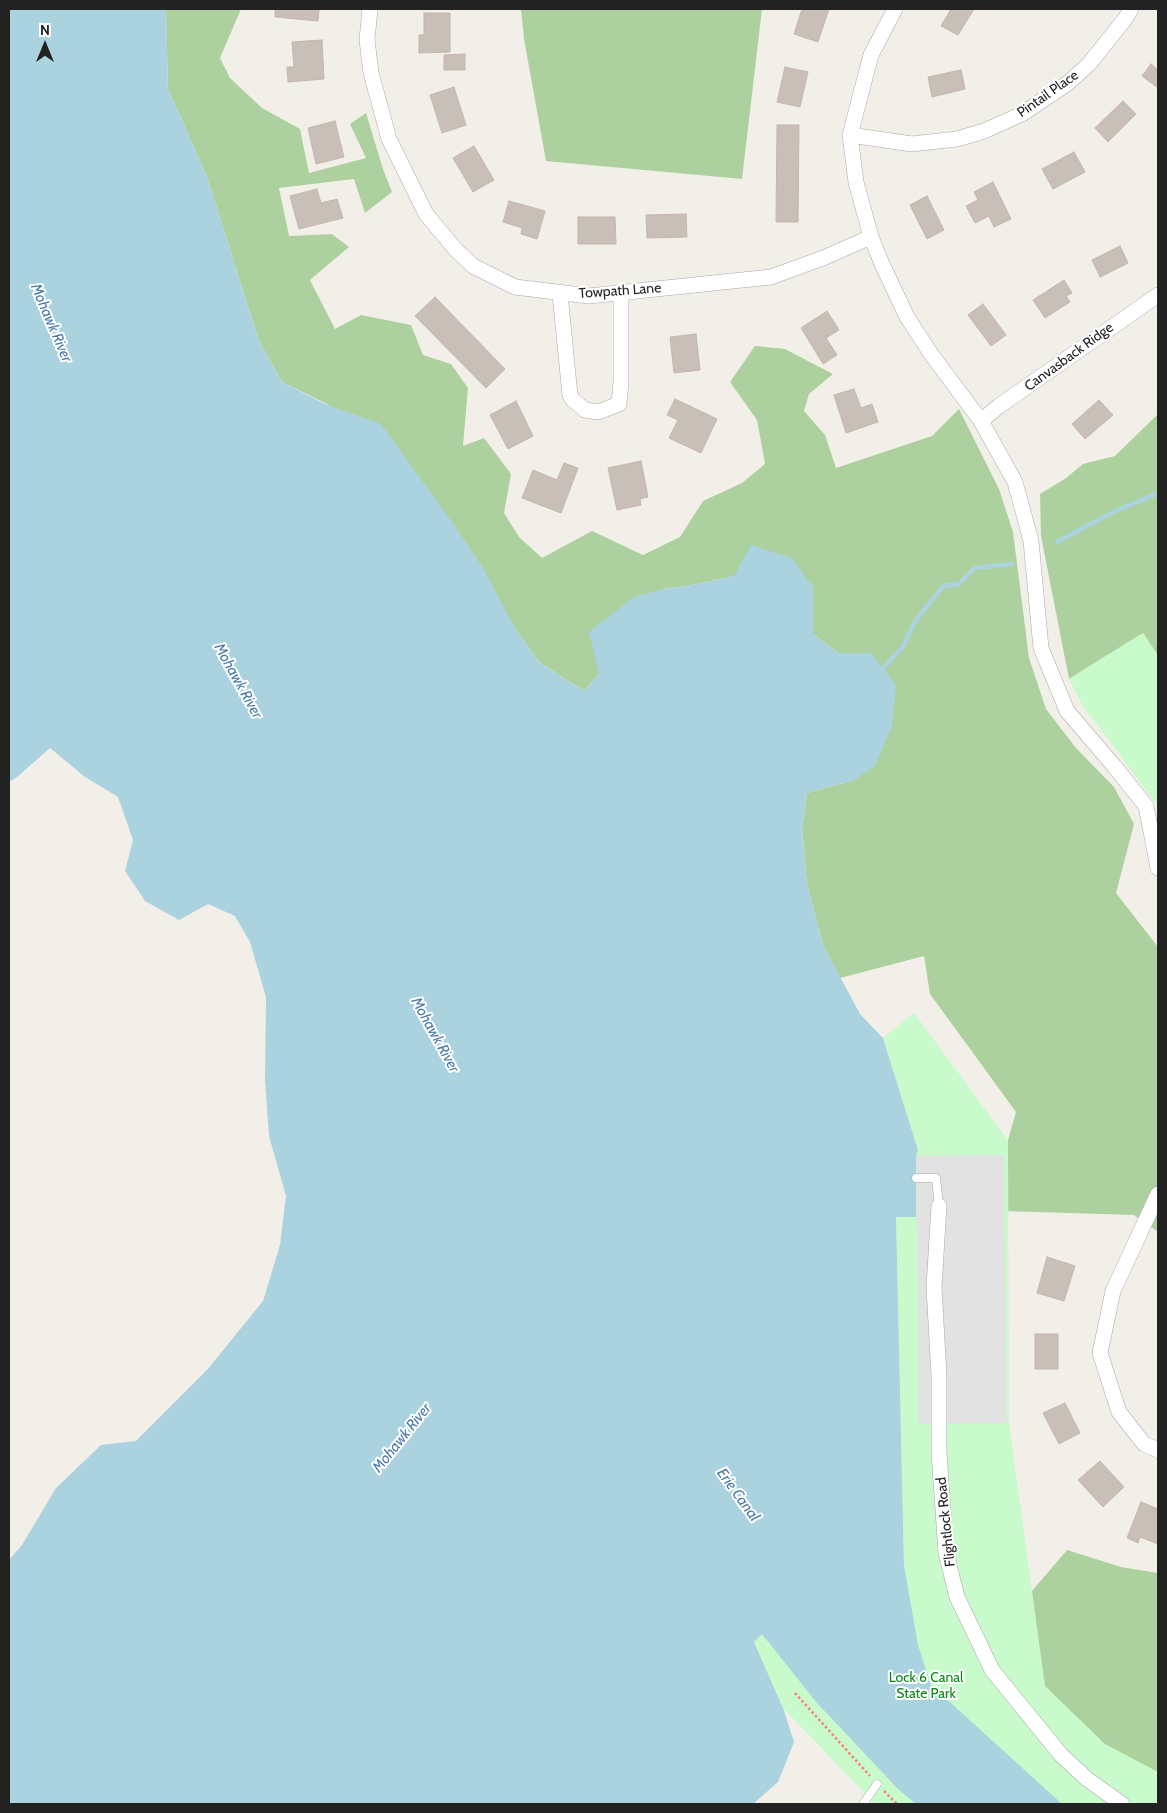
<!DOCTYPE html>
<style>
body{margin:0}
#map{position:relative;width:1167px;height:1813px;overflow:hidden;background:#f2efe9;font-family:Cabin,sans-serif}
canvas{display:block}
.frame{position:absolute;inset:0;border:10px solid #222;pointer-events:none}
.north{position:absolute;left:20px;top:20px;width:50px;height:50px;-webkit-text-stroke:4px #fff;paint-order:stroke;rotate:0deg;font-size:14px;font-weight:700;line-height:20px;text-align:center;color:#222}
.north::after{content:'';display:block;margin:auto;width:18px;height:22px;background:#222;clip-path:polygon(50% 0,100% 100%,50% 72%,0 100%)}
</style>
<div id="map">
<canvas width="1167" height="1813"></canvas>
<div class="frame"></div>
<div class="north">N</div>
</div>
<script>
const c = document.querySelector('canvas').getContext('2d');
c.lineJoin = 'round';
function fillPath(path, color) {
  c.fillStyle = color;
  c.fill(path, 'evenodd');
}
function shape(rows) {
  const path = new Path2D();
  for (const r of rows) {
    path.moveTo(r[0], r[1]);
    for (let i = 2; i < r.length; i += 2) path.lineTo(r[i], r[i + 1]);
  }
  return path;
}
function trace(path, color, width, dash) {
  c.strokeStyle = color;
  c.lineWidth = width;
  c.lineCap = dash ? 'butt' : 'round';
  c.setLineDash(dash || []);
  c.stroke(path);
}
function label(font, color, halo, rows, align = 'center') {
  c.font = font + ' Cabin,sans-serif';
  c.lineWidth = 4;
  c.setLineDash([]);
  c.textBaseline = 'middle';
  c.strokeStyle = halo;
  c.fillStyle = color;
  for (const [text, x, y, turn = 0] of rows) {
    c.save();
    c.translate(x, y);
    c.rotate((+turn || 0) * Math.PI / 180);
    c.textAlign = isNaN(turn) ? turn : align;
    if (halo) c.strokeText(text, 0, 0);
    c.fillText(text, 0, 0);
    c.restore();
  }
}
fillPath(shape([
 [166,9,241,9,220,58,230,78,262,108,300,129,309,173,366,158,350,124,366,113,383,169,392,192,365,213,354,179,279,188,289,236,332,234,349,247,310,280,335,329,361,315,411,325,423,355,451,364,468,388,463,446,484,438,511,474,504,513,519,537,542,558,592,531,643,555,680,537,703,501,742,483,765,464,757,420,730,382,755,346,785,349,833,374,809,394,804,411,825,435,836,468,932,436,959,409,999,489,1013,532,1029,658,1046,709,1076,748,1114,787,1134,824,1116,893,1158,947,1158,1232,1134,1215,1004,1211,1008,1140,1016,1112,930,994,924,956,840,978,823,945,807,884,802,828,807,793,854,780,871,653,838,653,813,634,813,587,734,576,692,585,663,589,599,674,584,691,539,662,516,630,327,404,282,382,259,341,207,177,168,89],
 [521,9,762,9,742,179,546,161,524,39],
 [1158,414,1158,656,1143,633,1069,679,1041,536,1040,494,1066,478,1083,464,1115,456],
 [1067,1550,1121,1567,1158,1573,1158,1804,1068,1745,1034,1662,1032,1591]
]), '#add19e');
fillPath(shape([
 [1143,633,1158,656,1158,806,1081,703,1069,679],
 [914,1013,1008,1140,1009,1423,1045,1686,1105,1744,1158,1772,1158,1804,875,1804,783,1708,754,1642,762,1634,904,1566,896,1217,916,1216,916,1156,918,1150,883,1038]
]), '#c8facc');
fillPath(shape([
 [1004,1155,1007,1423,919,1424,916,1156]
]), '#e2e2e2');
fillPath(shape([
 [9,9,166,9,168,89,207,177,259,341,282,382,327,405,381,424,452,522,483,568,516,630,539,662,584,691,599,674,589,632,634,597,663,589,692,585,734,576,751,545,792,558,813,587,813,634,838,653,871,653,896,685,892,726,875,766,854,780,807,793,802,828,807,884,823,945,860,1014,883,1038,918,1150,916,1156,916,1217,896,1217,904,1566,918,1645,931,1685,1062,1804,916,1804,898,1789,817,1703,762,1634,754,1642,783,1708,794,1742,778,1782,753,1804,9,1804,9,1560,22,1545,56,1488,101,1445,136,1441,207,1370,263,1301,280,1245,286,1196,269,1136,265,1080,266,997,250,942,235,916,208,904,179,920,145,901,125,871,133,840,118,797,85,777,50,748,17,777,9,782]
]), '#aad3df');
trace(shape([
 [1057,542,1111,513,1158,493],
 [880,672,904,645,914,623,943,586,959,584,975,568,1012,564]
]), '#aad3df', 4.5);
const building = shape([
 [275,9,319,9,318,21,275,17,275,9],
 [802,9,829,9,818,42,794,34,802,9],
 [951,9,974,9,958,35,941,26,951,9],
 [424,13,450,13,450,52,419,53,419,35,424,35,424,13],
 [322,40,324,79,288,82,287,67,294,67,292,42,322,40],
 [465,54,465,70,444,70,444,55,465,54],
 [1151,64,1158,70,1158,88,1142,76,1151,64],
 [785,67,808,72,800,107,777,102,785,67],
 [961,70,965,89,932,97,928,77,961,70],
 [454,87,466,125,442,133,430,95,454,87],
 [1123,101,1136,114,1108,142,1095,128,1123,101],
 [335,121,344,157,316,164,308,128,335,121],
 [777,125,799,125,798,222,776,222,777,125],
 [474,146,494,180,473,192,453,158,474,146],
 [1074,152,1085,172,1053,189,1042,169,1074,152],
 [993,182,1011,219,994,227,989,216,975,223,966,206,978,200,974,192,993,182],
 [317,189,321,203,337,199,343,218,299,229,290,196,317,189],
 [927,196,944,230,927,239,910,205,927,196],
 [509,201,545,211,537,239,521,234,522,228,503,222,509,201],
 [686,214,687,237,647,238,646,215,686,214],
 [578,217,615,217,616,244,578,244,578,217],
 [1120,246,1128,263,1100,277,1092,260,1120,246],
 [1064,280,1072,293,1066,296,1070,302,1045,318,1033,300,1064,280],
 [435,297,505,369,486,388,415,316,435,297],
 [983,304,1006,335,991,346,968,315,983,304],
 [827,311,839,330,826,338,837,355,823,364,801,328,827,311],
 [696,334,700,370,674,373,670,337,696,334],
 [854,389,861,408,872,404,878,422,846,433,834,395,854,389],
 [675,399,717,419,701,453,669,438,678,420,667,415,675,399],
 [1099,400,1113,415,1085,439,1072,424,1099,400],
 [516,401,533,436,508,449,490,415,516,401],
 [641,461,648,497,640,499,641,505,617,510,608,468,641,461],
 [564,463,578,468,561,513,522,498,533,470,557,480,564,463],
 [1047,1257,1075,1266,1064,1301,1037,1293,1047,1257],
 [1035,1334,1058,1334,1058,1369,1035,1369,1035,1334],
 [1065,1403,1080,1433,1059,1444,1043,1413,1065,1403],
 [1100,1461,1124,1487,1103,1507,1078,1480,1100,1461],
 [1141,1502,1158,1509,1158,1544,1140,1537,1138,1543,1127,1538,1141,1502]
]);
fillPath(building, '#c7bfb8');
trace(building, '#c4b6ab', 1);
const service = shape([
 [916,1178,936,1178,939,1206],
 [863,1804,877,1784]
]);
const minor = shape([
 [370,9,367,40,371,73,389,139,426,214,456,250,473,266,515,287,589,296,771,277,823,258,871,237],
 [895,9,871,55,850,135,856,182,871,237,882,264,907,317,931,354,981,421,1015,482,1031,541,1041,648,1067,711,1114,766,1146,806,1158,868],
 [850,135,912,144,957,139,984,131,1022,114,1068,83,1089,64,1125,19,1131,9],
 [560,294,570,395,572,399,585,410,598,412,619,404,621,382,621,294],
 [981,421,999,406,1158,295],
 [1158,1194,1113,1291,1100,1353,1119,1412,1144,1444,1158,1450],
 [939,1206,934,1287,939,1376,939,1453,946,1553,957,1597,992,1670,1061,1755,1087,1779,1122,1804]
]);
trace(service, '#a9a9a9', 9);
trace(minor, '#a9a9a9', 16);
trace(shape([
 [795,1693,870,1776],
 [884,1791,897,1804]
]), '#fa8072', 2.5, [2.5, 2.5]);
trace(service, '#fff', 8);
trace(minor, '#fff', 15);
label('14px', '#222', '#fff', [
 ["Pintail Place",1048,94,-35],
 ["Towpath Lane",620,291,-4],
 ["Canvasback Ridge",1069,357,-36],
 ["Flightlock Road",946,1522,-96]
]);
label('14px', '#0c8416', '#fff', [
 ["Lock 6 Canal",926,1678],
 ["State Park",926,1694]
]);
label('italic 15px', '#4a7aab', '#fff', [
 ["Mohawk River",51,323,67],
 ["Mohawk River",238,681,61],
 ["Mohawk River",435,1035,61],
 ["Mohawk River",402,1438,-51],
 ["Erie Canal",738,1495,54]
]);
</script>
